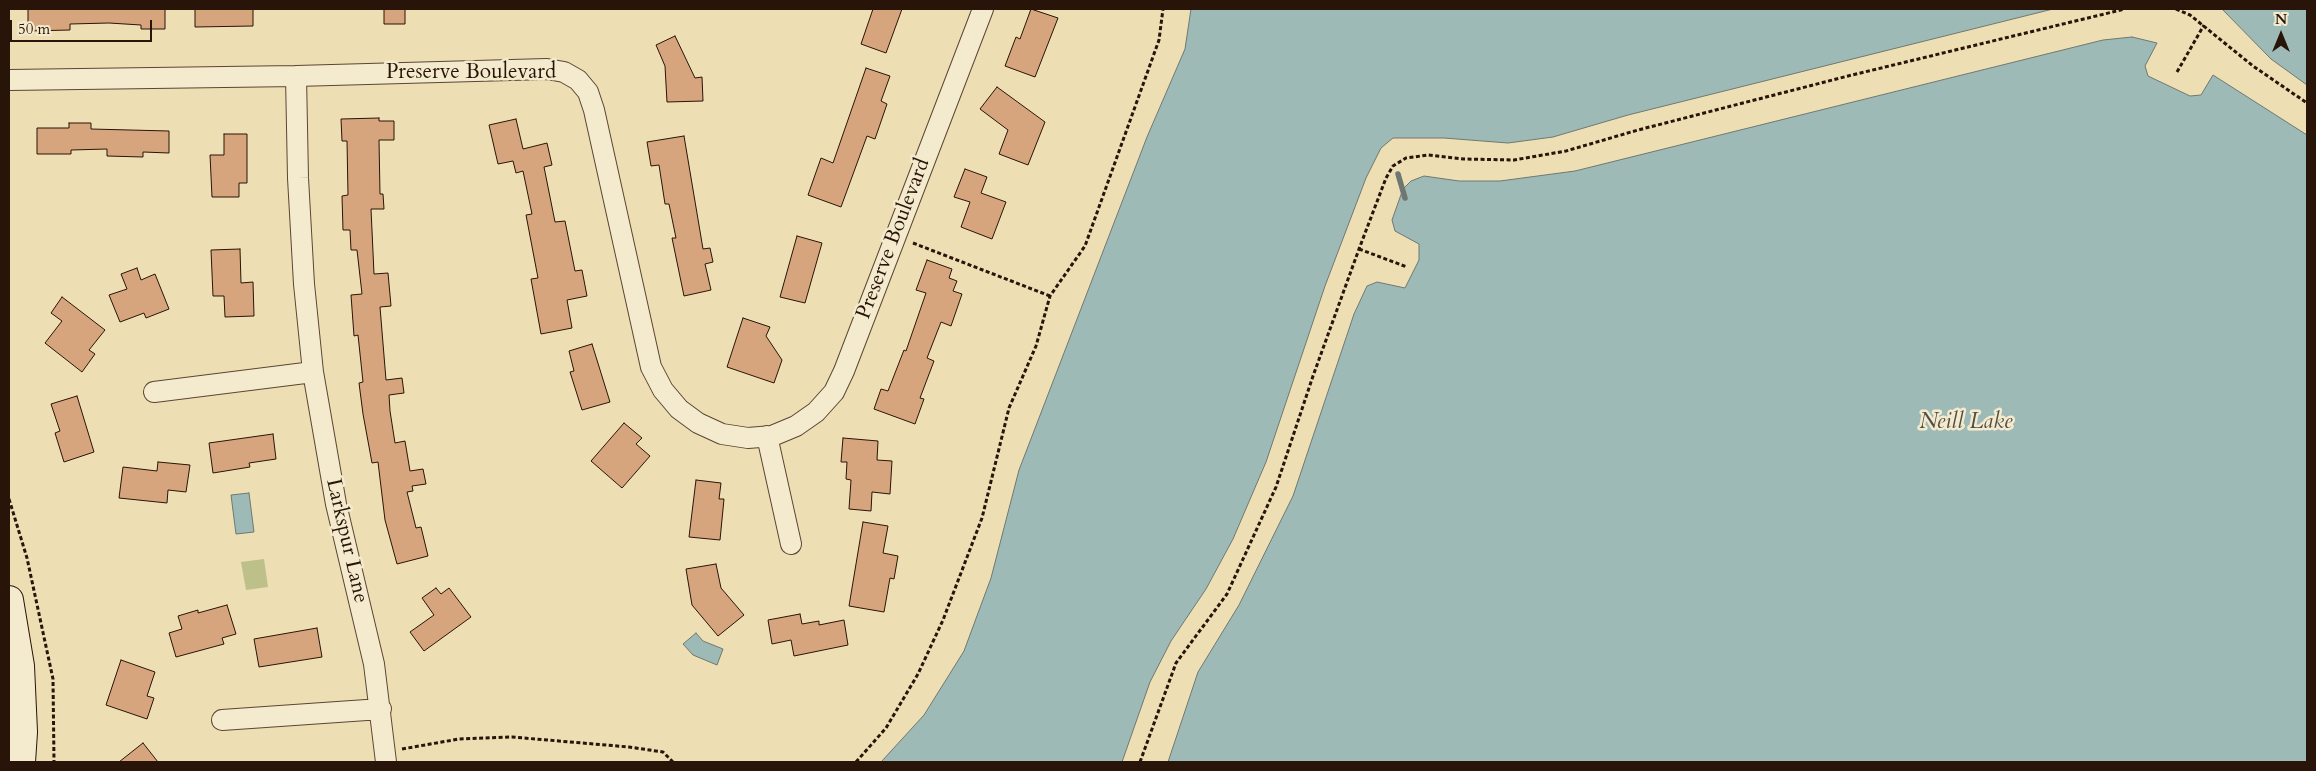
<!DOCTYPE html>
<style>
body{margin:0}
#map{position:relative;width:2316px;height:771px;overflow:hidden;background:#eedeb3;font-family:Cardo,serif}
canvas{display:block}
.frame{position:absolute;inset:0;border:10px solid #281408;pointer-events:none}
.north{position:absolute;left:2256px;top:10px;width:50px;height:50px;-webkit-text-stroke:4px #f4eace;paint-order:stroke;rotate:0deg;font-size:14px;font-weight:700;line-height:20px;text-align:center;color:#281408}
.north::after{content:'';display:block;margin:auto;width:18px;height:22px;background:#281408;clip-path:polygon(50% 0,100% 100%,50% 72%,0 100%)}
.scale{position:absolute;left:10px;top:20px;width:142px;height:22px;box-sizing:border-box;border:2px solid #281408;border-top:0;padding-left:6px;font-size:15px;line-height:18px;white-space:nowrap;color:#281408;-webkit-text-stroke:4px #f4eace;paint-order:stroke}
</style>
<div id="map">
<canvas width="2316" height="771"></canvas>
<div class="frame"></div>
<div class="north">N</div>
<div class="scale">50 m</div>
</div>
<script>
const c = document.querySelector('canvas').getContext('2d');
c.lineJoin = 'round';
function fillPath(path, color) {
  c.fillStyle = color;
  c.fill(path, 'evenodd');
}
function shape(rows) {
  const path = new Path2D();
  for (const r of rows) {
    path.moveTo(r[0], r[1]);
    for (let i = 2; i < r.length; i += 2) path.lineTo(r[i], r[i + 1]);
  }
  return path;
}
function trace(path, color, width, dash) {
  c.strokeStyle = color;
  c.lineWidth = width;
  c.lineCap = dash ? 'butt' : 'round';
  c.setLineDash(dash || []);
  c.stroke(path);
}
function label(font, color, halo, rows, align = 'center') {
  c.font = font + ' Cardo,serif';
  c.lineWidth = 5;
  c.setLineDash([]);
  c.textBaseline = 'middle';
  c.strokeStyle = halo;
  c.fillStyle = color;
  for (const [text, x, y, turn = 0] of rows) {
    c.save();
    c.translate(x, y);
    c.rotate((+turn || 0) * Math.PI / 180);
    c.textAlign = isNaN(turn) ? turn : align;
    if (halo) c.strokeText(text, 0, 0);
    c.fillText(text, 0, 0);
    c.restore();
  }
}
fillPath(shape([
 [264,559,268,587,246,590,241,562]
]), '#bec089');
const water = shape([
 [1191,9,2053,9,1628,115,1553,137,1508,143,1444,138,1393,138,1381,148,1366,178,1325,286,1266,462,1233,539,1206,589,1171,641,1150,682,1122,762,881,762,924,715,964,651,991,578,1019,470,1147,137,1185,49,1191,9],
 [2222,9,2307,9,2307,85,2271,59,2222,9],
 [2132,37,2157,43,2145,66,2148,76,2190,96,2201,95,2213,75,2307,135,2307,762,1168,762,1198,672,1239,605,1293,496,1354,314,1367,286,1377,282,1405,288,1419,260,1419,244,1395,231,1392,220,1403,189,1411,181,1424,176,1459,181,1500,181,1575,171,2103,40,2132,37],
 [249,493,254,532,236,534,231,495,249,493],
 [696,633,703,641,723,649,717,665,693,655,683,644,696,633]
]);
fillPath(water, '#9dbab7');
trace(water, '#6e7871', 1);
trace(shape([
 [1398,174,1405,198]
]), '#6e7871', 5.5);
const building = shape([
 [28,9,165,9,165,29,141,29,141,25,109,23,70,24,70,30,28,31,28,9],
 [195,9,253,9,253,26,195,27,195,9],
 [384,9,405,9,405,24,384,24,384,9],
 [873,9,902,9,886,53,861,44,873,9],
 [1031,9,1058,18,1035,77,1005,66,1016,37,1020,39,1031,9],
 [675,36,695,78,702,77,703,101,667,102,665,66,656,45,675,36],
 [866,68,890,76,881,101,887,104,875,139,867,136,841,207,808,195,821,158,833,163,866,68],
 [997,87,1045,122,1028,165,999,154,1008,130,980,109,997,87],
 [379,118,379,121,394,121,394,140,379,140,380,194,383,194,384,209,371,209,374,274,388,273,391,306,380,307,386,380,402,378,404,393,389,395,390,411,395,443,405,441,410,471,423,469,426,484,412,486,413,491,407,492,416,528,421,527,428,556,397,564,385,520,378,462,372,463,363,414,359,383,363,382,358,335,354,336,351,295,362,294,357,250,351,250,350,230,343,230,342,196,348,195,347,141,342,141,341,119,379,118],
 [516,119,523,149,547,143,552,165,544,167,555,222,565,221,575,271,582,270,587,296,567,300,572,328,541,334,531,279,538,278,526,215,532,214,523,171,516,173,513,161,498,164,489,125,516,119],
 [69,123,91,123,91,129,169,131,169,153,143,152,143,157,107,156,107,149,71,150,71,154,37,154,37,128,69,128,69,123],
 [224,134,247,134,247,183,239,183,239,197,212,197,210,155,224,155,224,134],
 [684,136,703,249,710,248,713,262,705,264,711,290,684,296,672,238,676,238,669,204,665,204,659,165,651,166,647,142,684,136],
 [965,169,987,177,981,193,1006,202,992,239,961,227,970,202,954,197,965,169],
 [797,236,822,243,805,303,780,297,797,236],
 [240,249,241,283,253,282,254,316,225,317,224,296,213,296,211,250,240,249],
 [927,260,952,269,949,278,957,281,953,291,962,294,951,326,941,322,927,358,934,361,920,398,924,399,915,424,874,409,881,389,888,391,904,350,906,351,926,293,916,290,927,260],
 [137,268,141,280,155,274,169,309,146,318,144,313,120,322,109,295,127,289,121,274,137,268],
 [62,297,105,330,89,350,95,354,82,372,45,343,62,321,51,313,62,297],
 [743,318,770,327,766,336,782,360,774,383,727,367,743,318],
 [592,344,610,402,582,410,570,372,574,371,569,351,592,344],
 [77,396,94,452,64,462,55,433,60,431,51,404,77,396],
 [624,423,642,438,636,444,650,456,622,488,591,461,624,423],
 [273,434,276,459,249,463,250,467,213,473,209,443,273,434],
 [843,438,878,441,877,460,892,461,890,494,872,492,871,511,849,509,851,480,846,479,847,462,841,462,843,438],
 [158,462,190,465,186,492,168,490,167,503,119,498,123,467,157,471,158,462],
 [696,480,721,483,719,499,724,499,720,540,689,537,696,480],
 [863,522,888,526,883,553,898,556,894,579,890,578,884,612,849,606,863,522],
 [716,564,721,588,744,615,718,636,692,605,686,569,716,564],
 [436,588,441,594,449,588,471,617,424,651,410,632,434,615,422,598,436,588],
 [227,605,236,634,222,638,224,644,176,657,169,633,182,629,178,616,198,610,198,613,227,605],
 [800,614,802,624,819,621,819,625,844,620,848,645,794,656,791,640,772,644,768,620,800,614],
 [317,628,322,657,259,667,254,639,317,628],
 [121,660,155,672,147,696,154,698,147,719,106,705,121,660],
 [143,743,158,762,119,762,143,743]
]);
fillPath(building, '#d7a57d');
trace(building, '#281408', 1);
const street = shape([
 [296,76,298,178,304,284,313,372,336,504,374,664,386,762],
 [9,80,296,76,547,69,564,72,578,80,588,92,594,110,651,367,663,390,679,409,698,423,722,434,748,438,772,436,796,426,816,412,834,392,844,371,983,9],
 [154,392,313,372],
 [767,436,791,544],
 [222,720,381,709]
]);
const secondary = shape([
 [9,600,20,666,23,732,21,762]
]);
trace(street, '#5a4633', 22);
trace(secondary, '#281408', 30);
trace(shape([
 [2176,9,2190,15,2253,66,2307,103],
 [2177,72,2204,25],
 [913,243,1050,296],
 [1359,249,1407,267],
 [9,499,27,558,53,679,54,762],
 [402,749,459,739,512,737,629,747,663,752,673,762],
 [856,762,886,728,918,674,943,620,982,518,1009,408,1036,346,1050,296,1085,246,1159,40,1163,9],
 [1140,762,1176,663,1227,594,1276,487,1313,376,1359,249,1386,178,1393,166,1406,158,1428,155,1464,159,1514,160,1566,151,1638,130,1848,76,2125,9]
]), '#281408', 3, [4, 2.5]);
trace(street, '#f4eace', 20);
trace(secondary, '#f4eace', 28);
label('21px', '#281408', '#f4eace', [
 ["Preserve Boulevard",471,73],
 ["Preserve Boulevard",894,239,-69],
 ["Larkspur Lane",346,541,77]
]);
label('italic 22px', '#514e45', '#f4eace', [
 ["Neill Lake",1966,423]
]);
</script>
